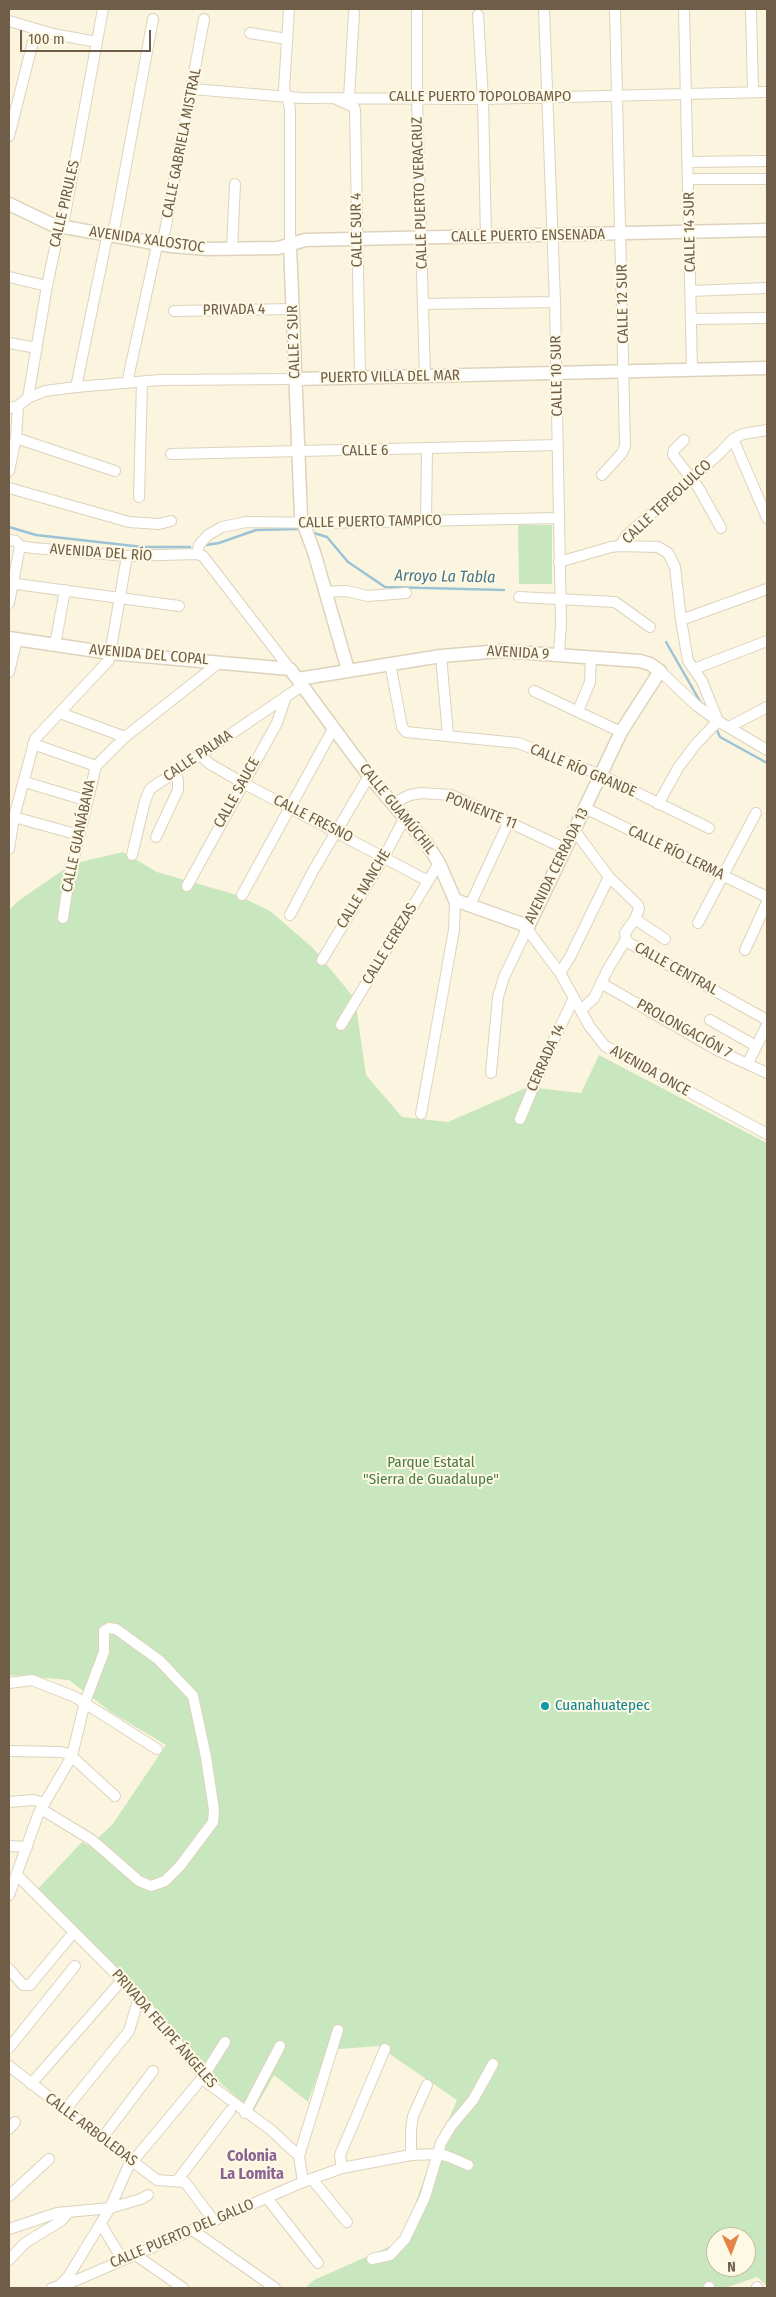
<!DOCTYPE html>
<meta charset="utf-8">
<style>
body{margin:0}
#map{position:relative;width:776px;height:2297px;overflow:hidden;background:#fbf5df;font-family:"Fira Sans Condensed",sans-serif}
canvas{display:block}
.frame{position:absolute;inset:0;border:10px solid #705d48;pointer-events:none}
.north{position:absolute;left:706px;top:2227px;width:50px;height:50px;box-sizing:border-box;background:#fef9e5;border:1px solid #c5bba6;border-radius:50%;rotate:178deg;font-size:14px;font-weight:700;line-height:20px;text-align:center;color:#705d48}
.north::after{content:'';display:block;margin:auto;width:18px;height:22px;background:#e28347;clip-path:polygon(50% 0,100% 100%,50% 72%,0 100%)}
.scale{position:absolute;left:20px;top:30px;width:131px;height:22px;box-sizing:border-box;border:2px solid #705d48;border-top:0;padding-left:6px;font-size:15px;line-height:18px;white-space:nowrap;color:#705d48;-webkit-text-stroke:4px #fef9e5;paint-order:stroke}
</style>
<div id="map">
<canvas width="776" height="2297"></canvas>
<div class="frame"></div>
<div class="north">N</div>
<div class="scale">100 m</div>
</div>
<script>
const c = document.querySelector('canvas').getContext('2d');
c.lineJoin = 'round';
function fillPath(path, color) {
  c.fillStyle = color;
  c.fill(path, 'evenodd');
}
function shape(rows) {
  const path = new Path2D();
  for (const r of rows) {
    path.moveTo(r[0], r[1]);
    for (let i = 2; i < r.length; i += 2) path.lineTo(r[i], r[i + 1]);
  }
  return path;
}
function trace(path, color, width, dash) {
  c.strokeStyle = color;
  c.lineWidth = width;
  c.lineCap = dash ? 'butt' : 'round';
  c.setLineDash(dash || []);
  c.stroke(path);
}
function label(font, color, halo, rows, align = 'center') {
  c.font = font + ' "Fira Sans Condensed",sans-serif';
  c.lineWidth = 4;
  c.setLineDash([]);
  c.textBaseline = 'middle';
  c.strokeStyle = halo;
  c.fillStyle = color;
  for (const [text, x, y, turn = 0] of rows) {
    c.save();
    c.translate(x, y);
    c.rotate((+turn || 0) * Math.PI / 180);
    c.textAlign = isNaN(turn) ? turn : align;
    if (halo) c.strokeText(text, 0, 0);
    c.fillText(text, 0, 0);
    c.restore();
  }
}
fillPath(shape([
 [518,525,552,525,552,584,519,584],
 [123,852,157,872,237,895,270,911,313,948,355,999,366,1075,402,1117,448,1122,528,1087,581,1093,599,1055,767,1143,767,2286,757,2277,725,2288,305,2288,314,2280,402,2241,430,2162,457,2100,378,2046,327,2050,308,2102,274,2075,253,2112,181,2048,124,1983,32,1895,82,1842,89,1846,112,1825,166,1745,111,1712,69,1680,9,1675,9,910,18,901,72,864],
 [716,2237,746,2237,746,2267,716,2267]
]), '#c9e7bf');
trace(shape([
 [9,527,36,535,143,547,190,547],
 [314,533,327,537,348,562,385,587,504,590],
 [206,545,219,543,256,530,298,529],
 [666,642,701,703],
 [716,728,720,737,767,763]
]), '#9cc3d5', 2.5);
const minor = shape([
 [289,9,284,89,290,108,290,245],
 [417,9,417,98,425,376],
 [544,9,555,302,561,624,559,655],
 [684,9,692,370],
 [751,9,753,92],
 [478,15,483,99,486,237],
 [9,21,53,34,97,42],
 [250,33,287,39],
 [192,89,301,98,483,99,767,92],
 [349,97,354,13],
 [336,99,354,107,355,110,360,377],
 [9,136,36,30],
 [688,162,767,161],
 [689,179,767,179],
 [232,249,235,184],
 [9,277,47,286],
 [691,291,767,288],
 [423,304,555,302],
 [174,311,294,309],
 [692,319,767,318],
 [9,343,37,348],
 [127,383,156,250,164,236,204,19],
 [76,387,106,242,115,225,153,19],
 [28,398,47,286,58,234,64,220,103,9],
 [9,408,18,406,28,398,45,391,76,387,160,380,295,379],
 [16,438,115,471],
 [733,439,767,518],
 [684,440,674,450,673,455,698,487,721,528],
 [171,454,558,445],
 [9,471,16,438,18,406],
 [602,475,622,453,625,446,615,9],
 [9,488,129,522,159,524,171,521],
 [139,497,142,382],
 [426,521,427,450],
 [9,540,16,541,20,546,33,548,127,556,197,554,203,556,290,669],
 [620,546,658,547,668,553,675,567,681,620,688,661,702,681,718,721,767,750],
 [197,554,199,545,208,535,222,527,246,522,323,523,558,518],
 [559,562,611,547,620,546,626,536,720,453,733,439,743,434,767,430],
 [9,583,179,606],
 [325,592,346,591,368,596,406,593],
 [519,597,615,602,650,627],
 [9,603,20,546],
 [681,620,767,589],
 [55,645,65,590],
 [441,656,448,735],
 [390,663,402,727,406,732,518,743,601,775,709,828],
 [694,669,767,641],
 [9,672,17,639],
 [534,691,621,732],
 [578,711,590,682,591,657],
 [60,713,125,737],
 [729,727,767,707],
 [33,744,96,766],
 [200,755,210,764,243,783,428,881],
 [25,782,88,801],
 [393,803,410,795,421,793,451,795,566,849],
 [658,804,678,768,696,744,718,721,697,706,660,671],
 [585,808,767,897],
 [14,817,79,835],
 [575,831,609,877,638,905,639,909,635,919,625,933,626,939,629,943,767,1020],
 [156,837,178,790,178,780,175,773],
 [9,849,14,817,35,739,109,660,127,556],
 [132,855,145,801,150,789,303,685],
 [187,886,277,723,285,699],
 [242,895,333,729],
 [470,905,509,821],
 [290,915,313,871,369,776],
 [63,918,69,878,96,766,125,737,220,662],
 [635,919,665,939],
 [698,923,756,813],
 [745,950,767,902],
 [322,960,384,857,405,817],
 [560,973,570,957,609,877],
 [601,983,717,1050,767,1073],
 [581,1010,594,998,608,969,626,939],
 [710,1020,756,1046],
 [341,1025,439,863],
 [748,1063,767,1025],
 [491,1073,498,997,504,977,527,929,560,973,590,1027,605,1046,767,1134],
 [421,1114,454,930,455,900],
 [520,1119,549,1050,574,998],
 [9,1683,32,1680,75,1697,157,1749],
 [9,1751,61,1752,69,1754,115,1796],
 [9,1802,33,1800,45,1803],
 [9,1846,27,1847],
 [17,1875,139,1997,199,2070,206,2082,271,2130,299,2156,303,2182],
 [9,1895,38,1815,41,1809,72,1756,85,1702,104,1652,104,1631,109,1628,116,1629,159,1660,193,1696,206,1757,214,1810,213,1822,180,1866,165,1881,151,1886,139,1881,92,1840,41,1809],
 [9,1969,23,1985,30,1985,74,1932],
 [9,2048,75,1966],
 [9,2066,157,2180,185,2182,214,2221],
 [31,2084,123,1979],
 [65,2110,129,2031,139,1997],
 [245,2113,280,2046],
 [9,2129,15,2122],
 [103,2137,153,2071],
 [411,2155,411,2130,413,2116,427,2085],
 [299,2156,338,2030],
 [342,2168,340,2155,385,2049],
 [312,2179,347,2222],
 [177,2181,230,2111],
 [9,2196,49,2159],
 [267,2198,318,2263],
 [101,2224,122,2259],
 [9,2229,57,2213,110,2208,141,2199,148,2195],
 [194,2231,275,2288],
 [134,2254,183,2288],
 [372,2259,390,2255,405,2239,425,2197,441,2143,451,2126,473,2100,493,2064],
 [9,2260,25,2243,61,2221,69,2212],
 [60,2285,68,2277,110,2208,128,2167,203,2077,225,2042],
 [709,2287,709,2288],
 [757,2287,757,2288],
 [52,2288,70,2283,303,2182,342,2168,411,2155,437,2154,447,2156,468,2165]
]);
const tertiary = shape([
 [9,204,53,225,171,246,208,249,278,248,305,240,767,230],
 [290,245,301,517,314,552,348,670],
 [295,379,767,368],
 [9,638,110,653,290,669,369,776,427,844,439,863,455,900,522,924,527,929,621,732,660,671,650,664,640,661,501,651,441,656,298,679]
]);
trace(minor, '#ded2bc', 12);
trace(tertiary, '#ded2bc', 15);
trace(minor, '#fff', 10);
trace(tertiary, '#fff', 12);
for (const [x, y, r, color] of [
 [545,1706,5,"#0f9aa8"]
]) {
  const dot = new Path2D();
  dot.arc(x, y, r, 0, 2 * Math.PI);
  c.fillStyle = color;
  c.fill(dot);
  trace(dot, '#fef9e5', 2);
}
label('15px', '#705d48', '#fef9e5', [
 ["CALLE PUERTO TOPOLOBAMPO",480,97],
 ["CALLE GABRIELA MISTRAL",182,143,-79],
 ["CALLE PUERTO VERACRUZ",420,193,-92],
 ["CALLE PIRULES",65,204,-77],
 ["CALLE SUR 4",357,230,-91],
 ["CALLE 14 SUR",690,232,-91],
 ["CALLE PUERTO ENSENADA",528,236,-1],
 ["AVENIDA XALOSTOC",147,240,8],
 ["CALLE 12 SUR",623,304,-91],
 ["PRIVADA 4",234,310,-1],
 ["CALLE 2 SUR",294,342,-92],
 ["CALLE 10 SUR",557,376,-91],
 ["PUERTO VILLA DEL MAR",390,377,-1],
 ["CALLE 6",365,451,-1],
 ["CALLE TEPEOLULCO",667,502,-43],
 ["CALLE PUERTO TAMPICO",370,522,-1],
 ["AVENIDA DEL RÍO",101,553,4],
 ["AVENIDA 9",518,653,3],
 ["AVENIDA DEL COPAL",149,655,5],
 ["CALLE PALMA",198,756,-34],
 ["CALLE RÍO GRANDE",583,771,23],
 ["CALLE SAUCE",237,793,-61],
 ["CALLE GUAMÚCHIL",397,809,51],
 ["PONIENTE 11",481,811,22],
 ["CALLE FRESNO",313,819,27],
 ["CALLE GUANÁBANA",79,836,-78],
 ["CALLE RÍO LERMA",676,853,26],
 ["AVENIDA CERRADA 13",557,866,-64],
 ["CALLE NANCHE",364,889,-59],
 ["CALLE CEREZAS",390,944,-59],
 ["CALLE CENTRAL",676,969,29],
 ["PROLONGACIÓN 7",684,1029,29],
 ["CERRADA 14",546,1058,-66],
 ["AVENIDA ONCE",650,1071,29],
 ["PRIVADA FELIPE ÁNGELES",164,2029,49],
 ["CALLE ARBOLEDAS",91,2130,37],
 ["CALLE PUERTO DEL GALLO",182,2234,-23]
]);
label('15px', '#4b7b43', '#fef9e5', [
 ["Parque Estatal",431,1463],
 ["\"Sierra de Guadalupe\"",431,1480]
]);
label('15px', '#0d838f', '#fef9e5', [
 ["Cuanahuatepec",555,1706]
], 'left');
label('italic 16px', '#46748a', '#fef9e5', [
 ["Arroyo La Tabla",445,577,1]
]);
label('bold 16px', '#8b6494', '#fef9e5', [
 ["Colonia",252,2157],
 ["La Lomita",252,2175]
]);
</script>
